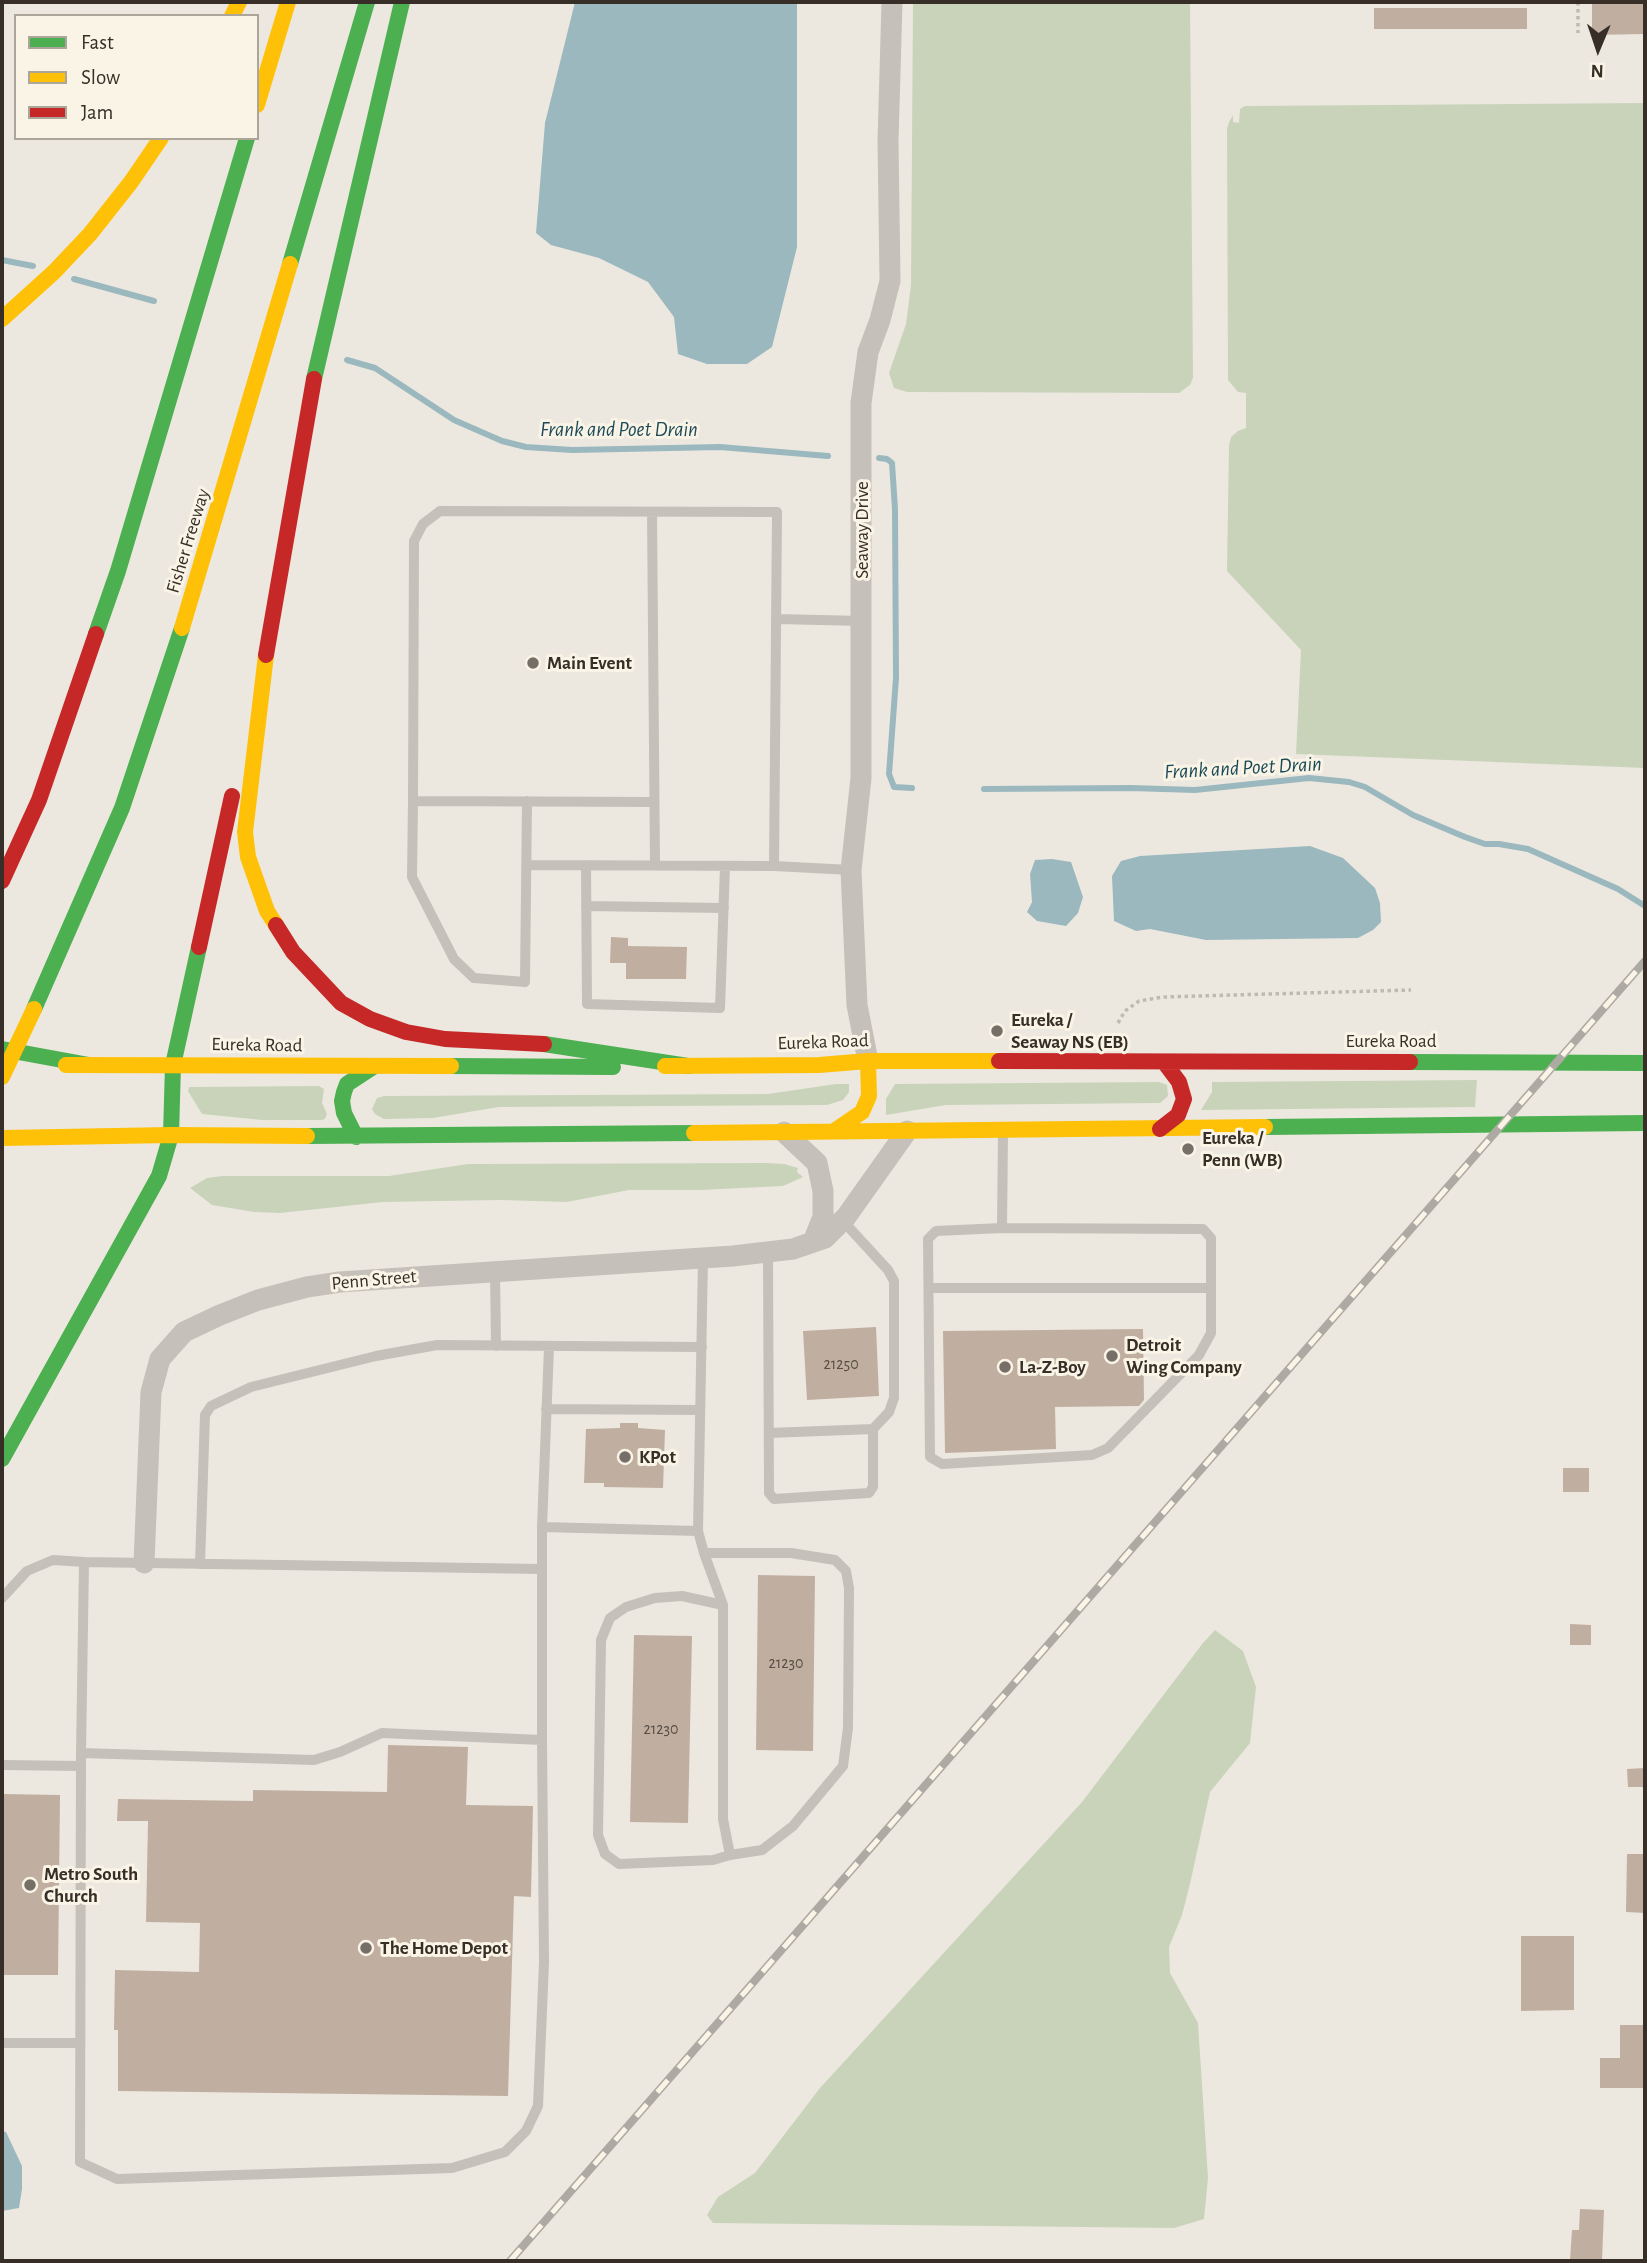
<!DOCTYPE html>
<style>
body{margin:0}
#map{position:relative;width:1647px;height:2263px;overflow:hidden;background:#ece8e0;font-family:"Alegreya Sans",sans-serif}
canvas{display:block}
.frame{position:absolute;inset:0;border:4px solid #362e27;pointer-events:none}
.legend{position:absolute;left:14px;top:14px;width:245px;height:126px;box-sizing:border-box;background:#f9f4e6;border:2px solid #aba59a;margin:0;padding:9px 12px;list-style:none;font-size:21px;color:#362e27}
.legend li{display:flex;align-items:center;gap:14px;height:35px}
.legend b{width:35px;border:2px solid #aba59a}
.north{position:absolute;left:1563px;top:14px;width:70px;height:70px;-webkit-text-stroke:5px #f9f4e6;paint-order:stroke;rotate:182deg;font-size:19px;font-weight:700;line-height:28px;text-align:center;color:#362e27}
.north::after{content:'';display:block;margin:auto;width:24px;height:32px;background:#362e27;clip-path:polygon(50% 0,100% 100%,50% 72%,0 100%)}
</style>
<div id="map">
<canvas width="1647" height="2263"></canvas>
<div class="frame"></div>
<ul class="legend">
<li><b style="height:9px;background:#4caf50"></b>Fast</li>
<li><b style="height:9px;background:#ffc107"></b>Slow</li>
<li><b style="height:9px;background:#c62828"></b>Jam</li>
</ul>
<div class="north">N</div>
</div>
<script>
const c = document.querySelector('canvas').getContext('2d');
c.lineJoin = 'round';
function fillPath(path, color) {
  c.fillStyle = color;
  c.fill(path, 'evenodd');
}
function shape(rows) {
  const path = new Path2D();
  for (const r of rows) {
    path.moveTo(r[0], r[1]);
    for (let i = 2; i < r.length; i += 2) path.lineTo(r[i], r[i + 1]);
  }
  return path;
}
function trace(path, color, width, dash) {
  c.strokeStyle = color;
  c.lineWidth = width;
  c.lineCap = dash ? 'butt' : 'round';
  c.setLineDash(dash || []);
  c.stroke(path);
}
function label(font, color, halo, rows, align = 'center') {
  c.font = font + ' "Alegreya Sans",sans-serif';
  c.lineWidth = 6;
  c.setLineDash([]);
  c.textBaseline = 'middle';
  c.strokeStyle = halo;
  c.fillStyle = color;
  for (const [text, x, y, turn = 0] of rows) {
    c.save();
    c.translate(x, y);
    c.rotate((+turn || 0) * Math.PI / 180);
    c.textAlign = isNaN(turn) ? turn : align;
    if (halo) c.strokeText(text, 0, 0);
    c.fillText(text, 0, 0);
    c.restore();
  }
}
fillPath(shape([
 [913,2,1190,2,1193,378,1190,385,1179,393,907,392,894,388,889,373,906,324,911,285],
 [1645,103,1645,768,1296,754,1301,650,1227,571,1229,445,1231,437,1238,431,1246,428,1246,393,1238,392,1228,380,1227,129,1229,122,1233,115,1233,122,1239,123,1240,109,1245,106],
 [1477,1080,1475,1107,1201,1110,1212,1092,1212,1082],
 [1159,1082,1167,1085,1168,1096,1160,1103,946,1105,886,1115,886,1099,895,1084],
 [836,1084,849,1084,849,1092,843,1100,827,1105,499,1107,433,1118,384,1119,375,1114,372,1109,377,1098,384,1096,768,1094],
 [319,1086,324,1089,322,1103,327,1114,325,1119,321,1120,262,1120,202,1114,188,1091,189,1087],
 [767,1163,784,1164,798,1168,797,1172,803,1177,783,1186,700,1190,629,1190,567,1202,501,1200,383,1202,280,1213,254,1212,212,1205,190,1188,207,1178,222,1176,389,1176,468,1164],
 [1215,1630,1243,1651,1256,1687,1250,1743,1210,1792,1190,1884,1182,1915,1169,1947,1170,1973,1198,2023,1208,2178,1204,2219,1174,2228,713,2223,707,2215,718,2197,755,2173,820,2088,1082,1802,1203,1643]
]), '#c9d3ba');
fillPath(shape([
 [575,2,797,2,797,247,772,347,747,364,707,364,678,354,674,317,648,282,599,258,551,245,536,233,545,123],
 [1310,846,1343,858,1375,888,1380,903,1381,922,1373,930,1358,938,1206,940,1150,929,1136,931,1114,921,1112,876,1121,861,1140,856],
 [1052,859,1071,862,1083,897,1078,913,1066,926,1037,921,1027,912,1032,902,1030,874,1035,860],
 [2,2131,6,2132,22,2166,22,2189,19,2208,2,2211]
]), '#9bb8be');
trace(shape([
 [2,260,33,266],
 [74,279,154,301],
 [347,360,375,368,454,420,502,441,526,447,572,450,720,447,828,456],
 [879,458,887,459,892,463,895,509,896,678,889,774,894,787,912,788],
 [984,789,1131,788,1195,790,1309,778,1349,782,1365,787,1413,815,1465,837,1485,844,1499,844,1528,849,1618,889,1645,906]
]), '#9bb8be', 6);
fillPath(shape([
 [1592,2,1645,2,1645,34,1592,35],
 [1374,8,1527,8,1527,29,1374,29],
 [611,937,628,938,628,946,687,947,686,979,626,979,626,963,610,963],
 [876,1327,879,1396,807,1400,803,1331],
 [1143,1329,1144,1400,1139,1406,1055,1407,1056,1449,945,1453,943,1331],
 [620,1423,638,1423,638,1428,665,1430,663,1488,604,1487,604,1483,584,1483,586,1429,620,1428],
 [1563,1468,1589,1468,1589,1492,1563,1492],
 [758,1575,815,1576,813,1751,756,1750],
 [1570,1624,1591,1625,1591,1645,1570,1645],
 [634,1635,692,1636,688,1823,630,1822],
 [388,1745,468,1747,466,1805,533,1806,531,1897,514,1896,508,2096,118,2091,118,2030,114,2030,115,1970,199,1972,200,1923,146,1922,148,1821,117,1821,118,1799,253,1801,253,1790,387,1792],
 [1645,1768,1645,1787,1628,1787,1627,1769],
 [2,1794,60,1795,58,1975,2,1975],
 [1627,1854,1645,1854,1645,1913,1626,1912],
 [1521,1936,1574,1936,1574,2010,1521,2011],
 [1620,2025,1645,2025,1645,2088,1600,2088,1600,2058,1620,2058],
 [1580,2209,1604,2210,1602,2261,1570,2260,1572,2230,1579,2230]
]), '#c0afa1');
trace(shape([
 [1578,2,1578,33],
 [1118,1023,1125,1011,1139,1001,1163,997,1411,990]
]), '#beb9b1', 3.5, [3.5, 3.5]);
trace(shape([
 [652,512,655,865],
 [776,619,863,621],
 [413,801,412,877,454,959,474,978,525,982,527,801],
 [654,802,413,801,414,541,423,524,440,511,777,512,774,866],
 [527,865,774,866,851,870],
 [586,865,587,1004,720,1008,725,866],
 [586,906,724,908],
 [1002,1228,1203,1229,1211,1238,1211,1333,1199,1355,1108,1448,1092,1455,942,1464,930,1457,928,1239,936,1231,1002,1228,1003,1133],
 [768,1252,769,1493,774,1499,869,1493,873,1487,873,1429,889,1412,894,1398,894,1281,888,1270,843,1221],
 [703,1258,698,1531,704,1553,723,1605,723,1819,730,1855,762,1850,793,1826,843,1766,848,1728,849,1588,846,1571,835,1560,791,1553,704,1553],
 [495,1271,496,1346],
 [929,1288,1211,1288],
 [546,1409,700,1410],
 [769,1433,873,1429],
 [542,1527,549,1347],
 [200,1564,205,1415,211,1406,251,1387,376,1356,437,1345,702,1347],
 [542,1569,84,1562,81,1753,314,1760,340,1752,382,1733,542,1740,542,1527,698,1531],
 [2,1598,27,1571,53,1560,84,1562],
 [723,1605,682,1596,655,1598,626,1607,610,1618,601,1640,598,1835,605,1854,619,1864,713,1860,730,1855],
 [81,1753,80,2162,117,2179,452,2168,505,2152,526,2131,538,2106,544,1962,542,1740],
 [2,1765,81,1766],
 [2,2043,80,2043]
]), '#c5c0b9', 10);
trace(shape([
 [868,1061,857,1005,851,870,861,778,861,403,868,352,880,320,890,281,888,141,892,2],
 [784,1132,817,1163,823,1191,823,1217,813,1242],
 [144,1563,151,1392,160,1359,184,1332,220,1315,258,1300,307,1287,340,1282,733,1256,793,1249,825,1238,846,1217,907,1131]
]), '#c5c0b9', 21);
trace(shape([
 [290,264,367,2],
 [314,379,402,2],
 [96,634,118,571,247,138],
 [34,1009,122,808,182,628],
 [544,1044,688,1066],
 [2,1049,89,1065],
 [1410,1062,1645,1063],
 [451,1066,613,1067],
 [1265,1127,1645,1123],
 [307,1136,694,1133],
 [356,1137,344,1113,342,1101,344,1092,347,1084,373,1067],
 [2,1459,159,1176,171,1135,173,1065,199,947]
]), '#4caf50', 16);
trace(shape([
 [232,16,239,2],
 [257,105,288,2],
 [2,319,54,272,90,234,131,182,161,138],
 [182,628,290,264],
 [266,655,245,832,248,857,267,911,276,925],
 [66,1065,451,1066],
 [665,1066,819,1065,868,1061,999,1061],
 [834,1131,862,1112,869,1096,868,1061],
 [694,1133,1265,1127],
 [2,1138,171,1135,307,1136]
]), '#ffc107', 16);
trace(shape([
 [266,655,314,379],
 [2,881,39,800,96,634],
 [276,925,293,952,341,1003,370,1019,406,1032,445,1039,544,1044],
 [199,947,232,796],
 [999,1061,1410,1062],
 [1160,1129,1178,1115,1184,1099,1179,1082,1164,1062]
]), '#c62828', 16);
const rail = shape([
 [510,2261,1645,961]
]);
trace(rail, '#ada9a3', 8);
trace(rail, '#f9f4e6', 5, [16]);
trace(shape([
 [2,1077,34,1009]
]), '#ffc107', 16);
for (const [x, y, r, color] of [
 [533,663,7,"#766f68"],
 [997,1031,7,"#766f68"],
 [1188,1149,7,"#766f68"],
 [1112,1356,7,"#766f68"],
 [1005,1367,7,"#766f68"],
 [625,1457,7,"#766f68"],
 [30,1885,7,"#766f68"],
 [366,1948,7,"#766f68"]
]) {
  const dot = new Path2D();
  dot.arc(x, y, r, 0, 2 * Math.PI);
  c.fillStyle = color;
  c.fill(dot);
  trace(dot, '#f9f4e6', 2.5);
}
label('16px', '#584e46', null, [
 ["21250",841,1364],
 ["21230",786,1663],
 ["21230",661,1729]
]);
label('19px', '#362e27', '#f9f4e6', [
 ["Seaway Drive",862,530,-90],
 ["Fisher Freeway",188,541,-73],
 ["Eureka Road",1391,1041],
 ["Eureka Road",823,1042,-2],
 ["Eureka Road",257,1045,1],
 ["Penn Street",374,1280,-5]
]);
label('bold 19px', '#362e27', '#f9f4e6', [
 ["Main Event",547,663],
 ["Eureka /",1011,1020],
 ["Seaway NS (EB)",1011,1042],
 ["Eureka /",1202,1138],
 ["Penn (WB)",1202,1160],
 ["Detroit",1126,1345],
 ["Wing Company",1126,1367],
 ["La-Z-Boy",1019,1367],
 ["KPot",639,1457],
 ["Metro South",44,1874],
 ["Church",44,1896],
 ["The Home Depot",380,1948]
], 'left');
label('italic 21px', '#1c4a58', '#f9f4e6', [
 ["Frank and Poet Drain",619,430],
 ["Frank and Poet Drain",1243,768,-3]
]);
</script>
